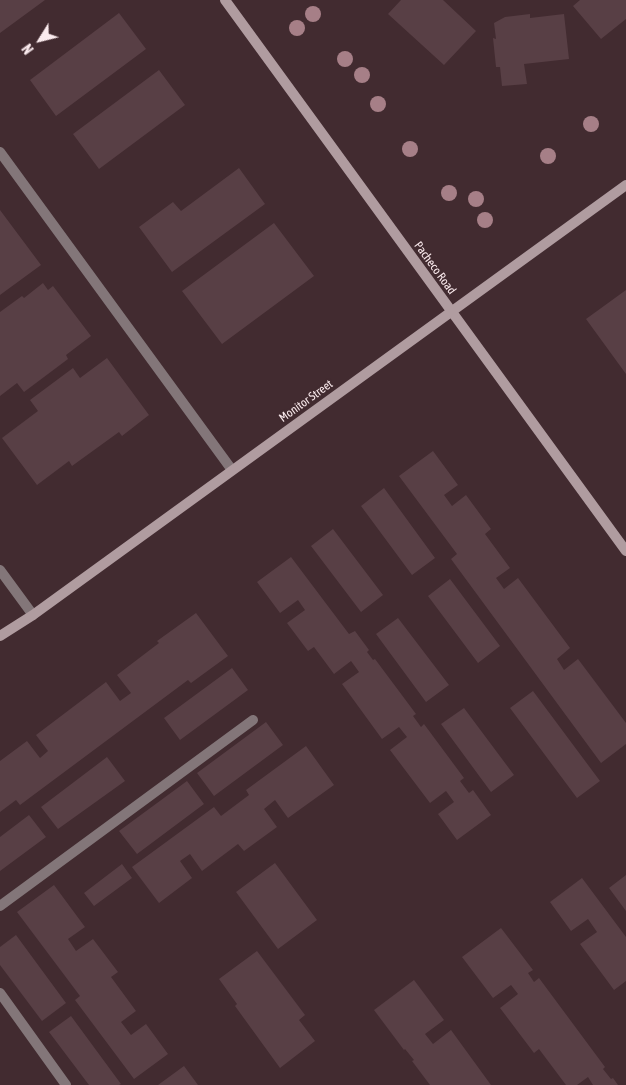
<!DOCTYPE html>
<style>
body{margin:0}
#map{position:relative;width:626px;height:1085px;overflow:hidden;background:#422b30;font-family:"Asap Condensed",sans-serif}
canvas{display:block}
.north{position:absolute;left:15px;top:15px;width:50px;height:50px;-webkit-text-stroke:4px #422b30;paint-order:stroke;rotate:234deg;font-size:14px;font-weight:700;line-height:20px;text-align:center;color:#fbebee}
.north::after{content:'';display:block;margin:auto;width:18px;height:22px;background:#fbebee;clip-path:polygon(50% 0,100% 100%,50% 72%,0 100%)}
</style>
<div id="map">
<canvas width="626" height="1085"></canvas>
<div class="north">N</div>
</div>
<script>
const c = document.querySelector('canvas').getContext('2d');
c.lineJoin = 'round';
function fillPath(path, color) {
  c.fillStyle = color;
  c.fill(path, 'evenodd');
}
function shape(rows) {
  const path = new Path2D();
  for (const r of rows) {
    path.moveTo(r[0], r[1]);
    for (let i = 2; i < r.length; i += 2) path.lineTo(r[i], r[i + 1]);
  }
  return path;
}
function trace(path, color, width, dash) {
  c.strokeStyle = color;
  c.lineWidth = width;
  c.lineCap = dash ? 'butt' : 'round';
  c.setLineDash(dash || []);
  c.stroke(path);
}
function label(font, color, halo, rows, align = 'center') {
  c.font = font + ' "Asap Condensed",sans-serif';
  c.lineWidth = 4;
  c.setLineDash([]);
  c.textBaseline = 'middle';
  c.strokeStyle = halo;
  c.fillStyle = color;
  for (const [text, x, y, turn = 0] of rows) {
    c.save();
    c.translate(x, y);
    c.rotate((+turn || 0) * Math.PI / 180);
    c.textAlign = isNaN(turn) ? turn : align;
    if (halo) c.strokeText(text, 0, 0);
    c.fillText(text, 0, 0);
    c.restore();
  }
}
fillPath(shape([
 [0,0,45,0,0,33],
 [401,0,443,0,476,31,444,65,388,14],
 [580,0,626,0,626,19,601,39,573,6],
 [119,13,146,49,56,116,30,80],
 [530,14,530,18,564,14,569,59,524,64,527,84,502,86,500,67,496,67,493,38,496,39,494,23,505,17],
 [159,70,185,105,99,169,73,134],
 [239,168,265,204,172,272,139,227,173,202,181,211],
 [0,210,41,265,0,295],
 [274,223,314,276,222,344,182,291],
 [43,283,48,290,53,286,91,336,66,355,68,359,24,392,17,383,0,396,0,312,22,296,24,298],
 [626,290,626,374,586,319],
 [107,358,149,415,122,436,119,432,72,466,69,461,37,485,2,438,38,411,30,400,73,368,80,378],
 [433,451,458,485,444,495,452,506,466,495,491,529,485,534,510,568,496,578,504,589,518,578,570,648,557,659,564,670,578,659,626,723,626,744,601,763,451,559,457,554,399,476],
 [384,488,435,558,412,575,361,506],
 [333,529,383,595,361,612,311,546],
 [291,557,349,634,355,631,369,650,367,652,373,660,375,659,416,714,413,716,421,727,424,724,464,778,460,781,469,793,473,790,491,815,457,840,438,814,454,802,446,791,430,803,390,750,407,737,399,727,382,739,342,684,359,672,351,661,334,674,314,647,308,651,287,623,305,610,298,600,280,613,257,582],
 [450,579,500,646,478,663,428,596],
 [196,613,228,656,191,683,188,680,20,805,16,800,0,812,0,761,27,741,40,758,48,751,36,735,106,682,120,701,131,693,117,675,159,643,157,641],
 [398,618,449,685,426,702,376,634],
 [232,668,248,690,180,740,164,718],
 [533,691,600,781,577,798,510,708],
 [464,708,514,775,491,792,441,724],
 [266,722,283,745,214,796,197,773],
 [306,746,334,785,288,818,275,800,264,809,277,827,244,851,238,844,202,871,190,854,180,861,192,878,159,903,132,867,214,807,221,816,249,795,246,790],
 [107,757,125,781,58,829,41,807],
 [187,781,204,804,137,854,119,831],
 [29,815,46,837,0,871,0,837],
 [275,863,317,920,278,949,236,892],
 [122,864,132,878,94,906,84,893],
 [626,875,626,911,609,888],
 [582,878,626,937,626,981,614,990,580,944,597,932,588,919,571,931,550,902],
 [54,885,85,927,68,939,76,951,93,939,118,972,111,977,136,1011,121,1022,131,1035,146,1024,168,1054,134,1079,75,1000,80,996,17,912],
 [501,928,533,970,528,973,534,982,539,978,605,1067,603,1069,611,1079,613,1078,618,1085,593,1085,588,1077,577,1085,566,1085,539,1049,534,1053,500,1008,518,994,511,985,493,998,462,957],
 [16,935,66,1003,42,1021,0,965,0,947],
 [257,951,305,1015,299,1020,315,1041,280,1068,235,1006,237,1004,219,979],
 [414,980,444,1020,425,1034,433,1044,451,1030,491,1085,430,1085,412,1061,414,1060,405,1049,404,1050,374,1010],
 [71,1016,121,1084,119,1085,89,1085,49,1032],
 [184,1066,198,1085,158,1085]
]), '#583f45');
trace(shape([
 [0,152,232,470]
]), '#837679', 10);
trace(shape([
 [0,570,33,615],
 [0,906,253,720],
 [0,993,66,1085]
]), '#837679', 10);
trace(shape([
 [225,0,626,551],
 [0,636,33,615,626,185]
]), '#b09ca0', 10);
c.fillStyle = '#a67f87';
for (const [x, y] of [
 [313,14],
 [297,28],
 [345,59],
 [362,75],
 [378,104],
 [591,124],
 [410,149],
 [548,156],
 [449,193],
 [476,199],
 [485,220]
]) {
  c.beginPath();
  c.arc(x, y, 8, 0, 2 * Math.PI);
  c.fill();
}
label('12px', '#fbebee', '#422b30', [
 ["Pacheco Road",435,268,54],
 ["Monitor Street",306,401,-36]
]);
</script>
